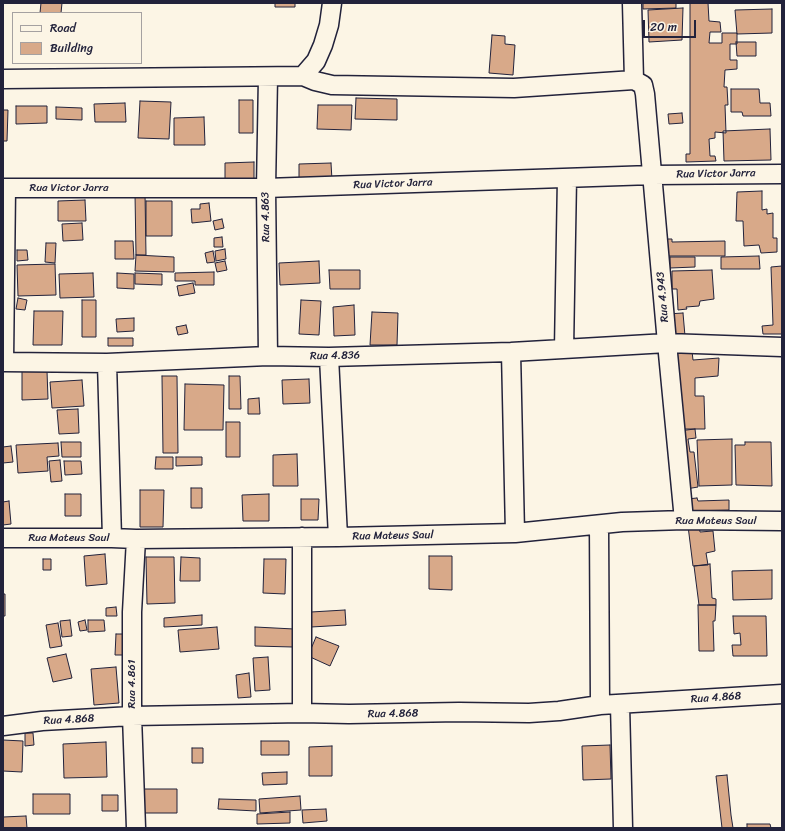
<!DOCTYPE html>
<style>
body{margin:0}
#map{position:relative;width:785px;height:831px;overflow:hidden;background:#fcf5e5;font-family:Sriracha,sans-serif}
canvas{display:block}
.frame{position:absolute;inset:0;border:4px solid #22223b;pointer-events:none}
.legend{position:absolute;left:12px;top:12px;width:130px;height:52px;box-sizing:border-box;background:#fcf5e5;border:1px solid #a5a1a1;margin:0;padding:5px 7px;list-style:none;font-size:12px;color:#22223b}
.legend li{display:flex;align-items:center;gap:8px;height:20px}
.legend b{width:20px;border:1px solid #a5a1a1}
.scale{position:absolute;left:643px;top:20px;width:53px;height:18px;box-sizing:border-box;border:2px solid #22223b;border-top:0;padding-left:5px;font-size:12px;line-height:14px;white-space:nowrap;color:#22223b;-webkit-text-stroke:3px #fcf5e5;paint-order:stroke}
</style>
<div id="map">
<canvas width="785" height="831"></canvas>
<div class="frame"></div>
<ul class="legend">
<li><b style="height:5px;background:#fcf5e5"></b>Road</li>
<li><b style="height:11px;background:#d8a989"></b>Building</li>
</ul>
<div class="scale">20 m</div>
</div>
<script>
const c = document.querySelector('canvas').getContext('2d');
c.lineJoin = 'round';
function fillPath(path, color) {
  c.fillStyle = color;
  c.fill(path, 'evenodd');
}
function shape(rows) {
  const path = new Path2D();
  for (const r of rows) {
    path.moveTo(r[0], r[1]);
    for (let i = 2; i < r.length; i += 2) path.lineTo(r[i], r[i + 1]);
  }
  return path;
}
function trace(path, color, width, dash) {
  c.strokeStyle = color;
  c.lineWidth = width;
  c.lineCap = dash ? 'butt' : 'round';
  c.setLineDash(dash || []);
  c.stroke(path);
}
function label(font, color, halo, rows, align = 'center') {
  c.font = font + ' Sriracha,sans-serif';
  c.lineWidth = 4;
  c.setLineDash([]);
  c.textBaseline = 'middle';
  c.strokeStyle = halo;
  c.fillStyle = color;
  for (const [text, x, y, turn = 0] of rows) {
    c.save();
    c.translate(x, y);
    c.rotate((+turn || 0) * Math.PI / 180);
    c.textAlign = isNaN(turn) ? turn : align;
    if (halo) c.strokeText(text, 0, 0);
    c.fillText(text, 0, 0);
    c.restore();
  }
}
const building = shape([
 [41,3,62,3,61,13,40,13,41,3],
 [275,3,295,3,295,7,275,7,275,3],
 [643,3,676,3,676,8,643,9,643,3],
 [690,3,708,3,709,21,720,22,721,32,710,32,709,43,722,43,722,33,737,33,737,44,730,44,730,60,737,60,737,69,725,70,724,87,727,87,728,105,725,105,726,133,715,132,715,138,709,139,710,156,715,156,716,161,686,162,686,154,690,154,690,3],
 [683,8,682,40,649,42,648,10,683,8],
 [772,9,772,33,737,34,735,10,772,9],
 [492,35,505,36,505,44,515,45,513,75,489,73,492,35],
 [736,42,756,42,756,56,737,56,736,42],
 [731,89,759,89,760,103,770,103,771,116,743,116,742,112,731,112,731,89],
 [356,98,397,99,397,120,355,119,356,98],
 [239,100,253,100,253,133,239,133,239,100],
 [140,101,171,102,169,139,138,138,140,101],
 [125,103,126,122,95,122,94,104,125,103],
 [318,105,352,105,351,130,317,129,318,105],
 [16,106,47,106,47,123,16,124,16,106],
 [56,107,82,108,82,120,56,119,56,107],
 [3,110,8,110,7,141,3,141,3,110],
 [682,113,683,123,669,124,668,114,682,113],
 [204,117,205,145,174,145,174,118,204,117],
 [770,129,771,160,724,161,723,131,770,129],
 [254,162,254,182,225,182,225,163,254,162],
 [331,163,332,180,299,181,299,164,331,163],
 [762,191,762,210,767,209,767,214,773,213,773,238,777,238,777,252,761,253,759,245,744,246,743,221,736,221,737,192,762,191],
 [135,193,145,193,146,255,136,255,135,193],
 [85,200,86,221,58,221,58,201,85,200],
 [146,201,172,201,172,236,146,236,146,201],
 [209,203,211,221,192,223,191,209,200,209,200,204,209,203],
 [222,219,224,228,215,230,213,221,222,219],
 [82,223,83,240,63,241,62,224,82,223],
 [222,237,223,247,214,247,214,238,222,237],
 [662,239,672,239,672,242,725,241,725,256,662,256,662,239],
 [115,241,133,241,134,259,115,259,115,241],
 [46,243,56,243,55,263,45,262,46,243],
 [225,249,226,259,216,261,215,251,225,249],
 [17,250,27,250,28,260,17,261,17,250],
 [213,251,215,262,207,263,205,253,213,251],
 [136,255,174,257,174,272,135,271,136,255],
 [759,256,760,269,721,269,721,257,759,256],
 [670,257,695,257,695,267,670,268,670,257],
 [225,261,227,270,217,272,215,263,225,261],
 [319,261,320,283,280,285,279,263,319,261],
 [55,264,56,295,18,296,17,265,55,264],
 [782,266,782,334,763,334,762,326,773,325,771,267,782,266],
 [329,270,360,270,360,289,330,289,329,270],
 [712,270,714,299,700,301,699,306,686,307,687,309,678,310,677,289,672,289,672,271,712,270],
 [214,272,214,285,195,285,195,281,175,281,175,273,214,272],
 [93,273,94,297,60,298,59,274,93,273],
 [117,273,134,274,134,289,117,288,117,273],
 [135,273,162,274,162,285,135,284,135,273],
 [193,283,195,293,179,296,177,286,193,283],
 [18,298,27,300,25,310,16,309,18,298],
 [82,300,96,300,96,337,82,337,82,300],
 [301,300,321,301,319,335,299,334,301,300],
 [354,305,355,335,334,336,333,307,354,305],
 [34,311,63,311,62,345,33,345,34,311],
 [372,312,398,313,397,345,370,345,372,312],
 [683,313,685,336,669,337,667,314,683,313],
 [134,318,134,331,117,332,116,319,134,318],
 [186,325,188,333,178,335,176,327,186,325],
 [108,338,133,338,133,346,108,346,108,338],
 [672,351,692,351,693,360,719,358,718,376,695,378,695,396,704,396,705,429,679,429,672,351],
 [22,371,47,371,48,399,22,400,22,371],
 [162,376,177,376,178,453,163,453,162,376],
 [229,376,240,376,241,409,229,409,229,376],
 [309,379,310,403,283,404,282,380,309,379],
 [82,380,84,406,52,408,50,382,82,380],
 [185,384,224,385,223,430,184,430,185,384],
 [259,398,260,414,248,414,248,399,259,398],
 [78,409,79,433,59,434,57,410,78,409],
 [226,422,240,422,240,457,226,457,226,422],
 [695,429,696,438,688,439,690,452,694,452,698,487,686,489,678,431,695,429],
 [732,439,732,485,699,486,697,440,732,439],
 [61,442,81,442,81,457,62,457,61,442],
 [745,442,771,442,772,486,736,485,735,445,745,445,745,442],
 [58,443,59,456,47,457,48,471,18,473,16,445,58,443],
 [11,446,13,462,3,463,3,447,11,446],
 [297,454,298,486,273,486,273,455,297,454],
 [156,457,173,457,173,469,155,469,156,457],
 [176,457,202,457,202,465,176,466,176,457],
 [60,460,62,481,51,482,49,461,60,460],
 [64,461,81,461,82,474,65,475,64,461],
 [191,488,202,488,202,508,191,508,191,488],
 [140,490,164,490,163,527,140,527,140,490],
 [65,494,81,494,81,516,65,516,65,494],
 [269,494,269,521,243,521,242,495,269,494],
 [697,498,698,501,729,500,729,510,689,511,687,499,697,498],
 [301,499,319,499,318,520,301,520,301,499],
 [9,501,11,524,3,525,3,502,9,501],
 [699,525,700,532,713,531,715,551,706,553,708,565,693,566,688,526,699,525],
 [105,554,107,584,86,586,84,556,105,554],
 [429,556,452,556,452,590,429,589,429,556],
 [146,557,174,557,175,603,147,604,146,557],
 [181,557,200,558,200,581,180,581,181,557],
 [43,559,51,559,51,570,43,570,43,559],
 [264,559,286,559,285,594,263,593,264,559],
 [710,564,712,598,716,599,716,605,699,605,694,566,710,564],
 [772,570,772,599,733,600,732,571,772,570],
 [3,594,5,594,5,616,3,616,3,594],
 [698,605,716,605,715,621,713,621,714,651,699,651,698,605],
 [116,607,117,616,106,616,106,608,116,607],
 [345,610,346,625,311,627,311,612,345,610],
 [202,615,202,625,164,627,164,618,202,615],
 [733,616,766,616,767,656,733,656,732,645,741,645,740,633,734,634,733,616],
 [70,620,72,636,62,637,60,621,70,620],
 [85,620,87,630,80,631,78,622,85,620],
 [88,620,104,620,105,631,88,632,88,620],
 [58,623,62,646,50,648,46,625,58,623],
 [217,627,219,649,180,652,178,630,217,627],
 [255,627,294,629,293,647,255,646,255,627],
 [116,634,124,634,124,655,115,655,116,634],
 [316,637,339,646,330,666,308,656,316,637],
 [66,654,72,678,53,682,47,658,66,654],
 [268,657,270,690,255,691,253,658,268,657],
 [116,667,119,703,94,705,91,669,116,667],
 [249,673,251,697,238,698,236,675,249,673],
 [25,733,33,733,34,745,25,746,25,733],
 [3,740,23,741,22,772,3,771,3,740],
 [261,741,289,741,289,755,261,755,261,741],
 [106,742,107,777,64,778,63,744,106,742],
 [610,745,611,779,583,780,582,746,610,745],
 [332,746,332,776,309,776,309,747,332,746],
 [192,748,203,748,203,763,192,763,192,748],
 [287,772,287,784,263,785,262,773,287,772],
 [727,775,731,815,733,828,722,828,716,776,727,775],
 [140,789,177,789,177,813,140,813,140,789],
 [33,794,70,794,70,814,33,814,33,794],
 [102,795,118,795,118,811,102,811,102,795],
 [300,796,301,810,260,813,259,799,300,796],
 [219,799,256,800,256,811,218,809,219,799],
 [326,809,327,821,303,823,302,810,326,809],
 [290,812,290,823,257,824,257,814,290,812],
 [26,816,27,828,3,828,3,817,26,816],
 [747,824,770,824,771,828,747,828,747,824]
]);
fillPath(building, '#d8a989');
trace(building, '#22223b', 1);
const minor = shape([
 [632,3,634,80],
 [303,76,316,61,323,45,329,25,332,3],
 [3,79,303,76,315,81,332,85,514,88,634,80],
 [634,80,643,85,645,94,667,343,684,520],
 [3,188,266,188,652,175,782,174],
 [564,349,567,178],
 [511,352,515,533],
 [268,356,266,188,268,77],
 [329,357,338,537],
 [3,362,107,363,268,356,329,357,511,352,667,343,782,347],
 [4,362,6,188],
 [107,363,112,538],
 [599,525,600,705],
 [3,538,112,538,136,539,338,537,515,533,622,522,684,520,782,521],
 [620,704,623,828],
 [302,713,302,537],
 [3,726,42,721,132,716,302,713,349,714,459,712,529,713,559,711,600,705,782,694],
 [136,828,132,716,132,612,136,539]
]);
trace(minor, '#22223b', 21);
trace(minor, '#fcf5e5', 18);
label('11px', '#22223b', '#fcf5e5', [
 ["Rua Victor Jarra",716,174,-1],
 ["Rua Victor Jarra",393,184,-2],
 ["Rua Victor Jarra",69,188],
 ["Rua 4.863",266,217,-91],
 ["Rua 4.943",663,297,-95],
 ["Rua 4.836",335,356,-1],
 ["Rua Mateus Saul",716,521],
 ["Rua Mateus Saul",393,536,-1],
 ["Rua Mateus Saul",69,538],
 ["Rua 4.861",132,684,-90],
 ["Rua 4.868",716,698,-4],
 ["Rua 4.868",393,714,-1],
 ["Rua 4.868",69,720,-3]
]);
</script>
